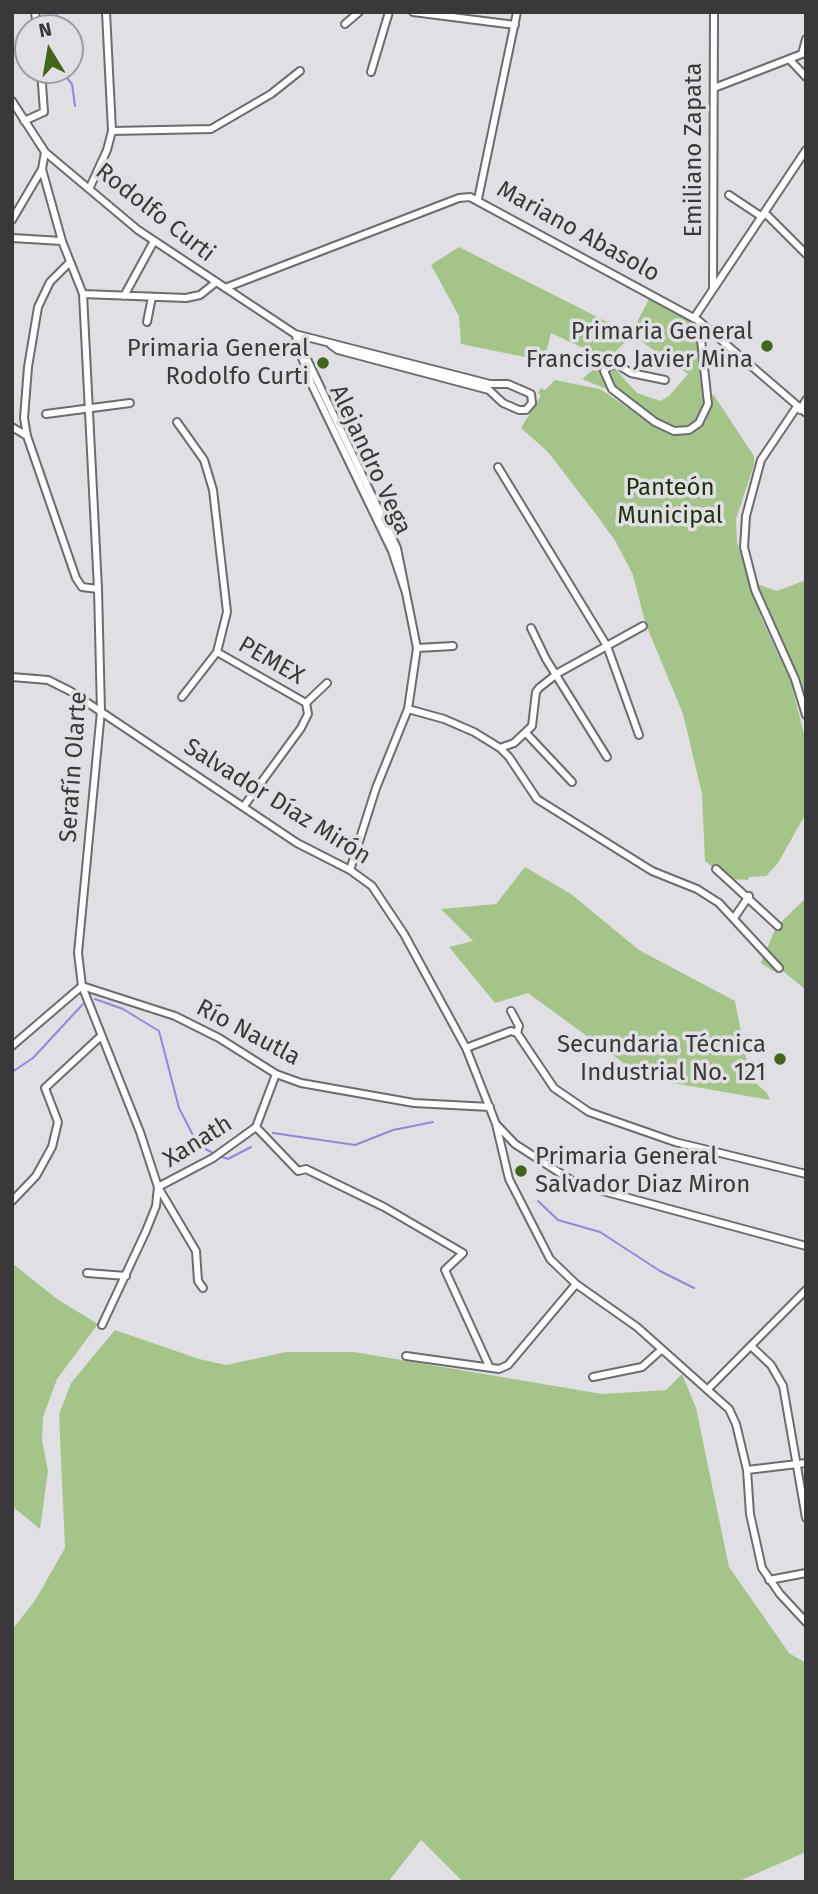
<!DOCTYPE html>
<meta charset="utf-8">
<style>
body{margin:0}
#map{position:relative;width:818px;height:1894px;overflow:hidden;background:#e0e0e4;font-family:"Fira Sans",sans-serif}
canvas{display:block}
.frame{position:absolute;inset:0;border:14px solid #39393b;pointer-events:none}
.north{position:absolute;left:14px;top:14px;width:70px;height:70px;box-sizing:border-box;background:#e0e0e4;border:2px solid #9d9da0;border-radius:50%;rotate:349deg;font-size:19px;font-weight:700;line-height:28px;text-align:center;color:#39393b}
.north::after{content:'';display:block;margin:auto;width:24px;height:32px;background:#42641b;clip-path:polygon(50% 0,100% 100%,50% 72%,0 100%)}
</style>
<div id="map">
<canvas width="818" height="1894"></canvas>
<div class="frame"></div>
<div class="north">N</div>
</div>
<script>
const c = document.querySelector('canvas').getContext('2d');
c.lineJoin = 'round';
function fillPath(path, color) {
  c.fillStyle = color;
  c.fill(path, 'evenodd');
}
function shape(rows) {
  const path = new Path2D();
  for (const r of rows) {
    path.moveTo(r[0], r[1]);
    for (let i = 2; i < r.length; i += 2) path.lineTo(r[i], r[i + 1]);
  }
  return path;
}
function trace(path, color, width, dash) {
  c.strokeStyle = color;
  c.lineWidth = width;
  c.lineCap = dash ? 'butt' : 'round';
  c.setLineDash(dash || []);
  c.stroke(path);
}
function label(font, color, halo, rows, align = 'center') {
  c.font = font + ' "Fira Sans",sans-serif';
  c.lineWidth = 7;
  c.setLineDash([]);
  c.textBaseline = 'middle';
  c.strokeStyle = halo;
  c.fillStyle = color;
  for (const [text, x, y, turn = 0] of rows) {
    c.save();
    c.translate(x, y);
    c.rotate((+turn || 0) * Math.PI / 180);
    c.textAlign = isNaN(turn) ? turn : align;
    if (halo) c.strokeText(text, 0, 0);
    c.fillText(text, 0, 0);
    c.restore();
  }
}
fillPath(shape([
 [459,247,631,334,650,297,689,318,695,326,705,398,696,422,676,429,663,425,616,393,582,379,606,359,551,333,544,361,461,344,459,316,431,265],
 [632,335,688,374,669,396,660,401,637,393,607,360],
 [555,380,600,389,655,426,677,435,693,431,706,422,713,394,754,456,754,465,736,519,737,542,761,617,791,682,806,742,805,815,778,863,766,876,749,877,748,880,729,879,705,861,702,794,683,714,645,622,633,575,616,542,598,517,548,452,521,428,541,395,538,393,541,388,545,390],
 [806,580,806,698,757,584,777,591],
 [525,867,571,894,639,950,735,1001,750,1078,767,1093,770,1100,644,1078,528,993,495,1003,449,947,473,941,441,909,496,904],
 [806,898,806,990,779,968,773,971,761,963,776,927],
 [12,1263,57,1299,98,1324,57,1379,43,1417,42,1440,48,1471,40,1529,12,1506],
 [115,1330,199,1359,226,1365,286,1352,354,1352,602,1394,666,1390,682,1374,696,1408,729,1567,789,1653,806,1663,806,1852,737,1882,463,1882,421,1840,388,1882,12,1882,12,1630,36,1599,65,1548,59,1414,71,1383]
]), '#a5c48a');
trace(shape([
 [53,28,57,12],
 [60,70,72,84,75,106],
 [95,999,123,1009,159,1031,179,1108,198,1145,215,1154],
 [12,1072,33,1058,83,1004],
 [273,1133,355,1145,393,1130,433,1122],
 [220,1156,228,1159,251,1147],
 [538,1201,558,1220,600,1232,660,1271,694,1288]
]), '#9386db', 2);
const street = shape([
 [35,12,37,28],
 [413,12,515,25],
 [345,24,359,12],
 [790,60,806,77],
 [371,72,389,12],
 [714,88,802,54,806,39],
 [12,101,45,152,138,230,295,334,490,384,508,384,531,394,532,403,526,410,519,410,503,403,489,390,338,350,331,345],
 [24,121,44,112,41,70],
 [112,131,211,129,271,94,300,71],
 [45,152,42,169,62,241,83,294,98,589,101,711,78,953,82,986,140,1132,158,1187,156,1206,146,1231,102,1325],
 [90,187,107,150,112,131,106,12],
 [729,195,762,217],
 [478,199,517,12],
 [765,213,806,254],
 [12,220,42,169],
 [12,238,62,241],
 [69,263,50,282,38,307,28,367,24,418,27,436,76,578,82,587,98,589],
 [225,288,459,198,470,197,699,321,806,413],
 [713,289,714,12],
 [83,294,186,298,200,295,215,283],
 [124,296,154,241],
 [694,318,806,150],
 [147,322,152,297],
 [295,334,397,548,417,648,408,709,376,788,350,870],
 [296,341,311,383,392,551,406,593],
 [665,380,631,373,618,365,611,365,604,371,612,389,655,422,674,431,689,430,699,423,708,404,699,321],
 [796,408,761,460,746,516,744,547,755,590,795,679,806,715],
 [800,410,806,400],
 [46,414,130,403],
 [177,422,204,460,213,490,227,612,217,652,182,697],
 [12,427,27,436],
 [498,467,607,646,639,735],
 [531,628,546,659,607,757],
 [417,648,453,646],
 [217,652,306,703],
 [12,677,48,680,70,691,297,843,350,870,372,886,404,934,466,1048,496,1124,509,1179,550,1259,576,1284,637,1327,729,1409,736,1424,747,1470,750,1514,762,1568,780,1594,806,1622],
 [408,709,444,719,474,732,500,748,509,757,537,799,652,871,697,889,719,903,779,968],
 [526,733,572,782],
 [500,748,514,743,532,726,536,692,539,688,558,673,643,626],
 [244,806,301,728,308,714,306,703,327,683],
 [716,869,778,926],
 [734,918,749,896],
 [511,1011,519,1026,517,1033],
 [517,1033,554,1088,589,1112,675,1142,806,1174],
 [12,1046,82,986,175,1016,219,1038,276,1074,301,1083,414,1103,490,1107],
 [466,1048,511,1031,517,1033],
 [276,1074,256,1127,298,1171,306,1169,384,1207,463,1253,445,1270,489,1366],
 [496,1124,515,1144,577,1184,806,1246],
 [12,1201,36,1176,52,1147,58,1122,45,1088,101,1036],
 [87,1273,126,1276],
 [203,1288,198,1281,196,1251,158,1187,213,1158,256,1127],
 [751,1346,771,1365,783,1386,806,1518],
 [406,1356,499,1369,508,1365,576,1284],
 [593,1377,642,1367,661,1350],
 [708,1389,806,1290],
 [747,1470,806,1463],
 [769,1580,806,1573]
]);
trace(street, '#6c6c70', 10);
trace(street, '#fff', 6);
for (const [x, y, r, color] of [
 [767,346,7,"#42641b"],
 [323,363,7,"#42641b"],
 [780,1059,7,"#42641b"],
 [521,1171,7,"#42641b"]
]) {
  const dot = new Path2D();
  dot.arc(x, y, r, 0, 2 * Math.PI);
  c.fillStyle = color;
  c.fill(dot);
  trace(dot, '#e0e0e4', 2.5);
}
label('24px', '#39393b', '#e0e0e4', [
 ["Emiliano Zapata",694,150,-90],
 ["Rodolfo Curti",155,213,38],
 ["Mariano Abasolo",578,232,29],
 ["Alejandro Vega",370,460,65],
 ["PEMEX",271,661,30],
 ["Serafín Olarte",74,767,-86],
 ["Salvador Díaz Mirón",277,802,32],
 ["Río Nautla",248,1033,28],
 ["Xanath",198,1142,-32]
]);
label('24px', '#39393b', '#e0e0e4', [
 ["Primaria General",753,332],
 ["Francisco Javier Mina",753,360],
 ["Primaria General",309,349],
 ["Rodolfo Curti",309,377],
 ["Secundaria Técnica",766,1045],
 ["Industrial No. 121",766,1073],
 ["Primaria General",535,1157,"left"],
 ["Salvador Diaz Miron",535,1185,"left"]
], 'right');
label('24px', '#1e300c', '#e0e0e4', [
 ["Panteón",670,488],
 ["Municipal",670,516]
]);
</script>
